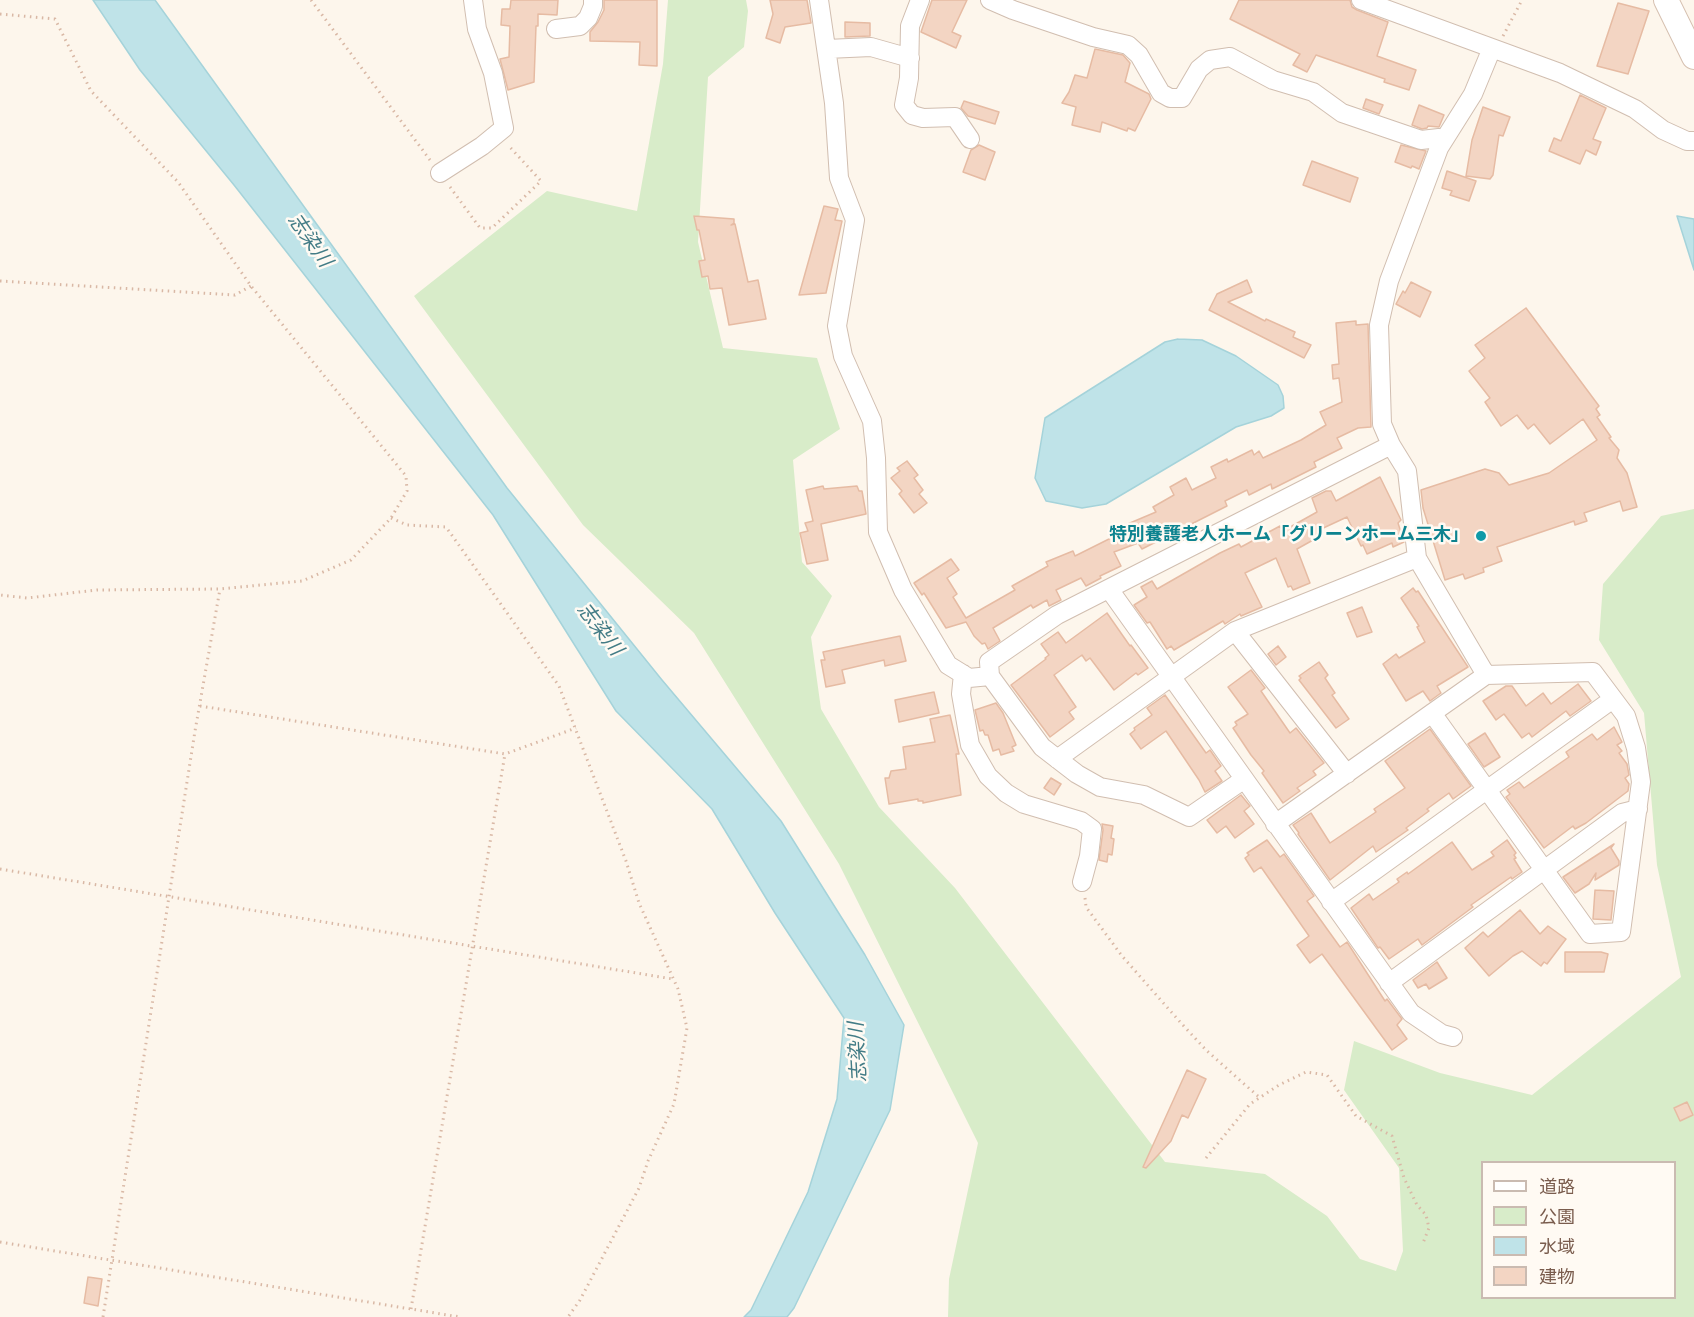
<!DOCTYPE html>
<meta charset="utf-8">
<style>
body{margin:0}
#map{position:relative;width:1694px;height:1317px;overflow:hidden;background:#fdf6ec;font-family:"Titillium Web","Noto Sans JP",sans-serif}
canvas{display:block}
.legend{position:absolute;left:1481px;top:1161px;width:195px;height:138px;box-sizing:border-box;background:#fffaf3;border:2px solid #cabbb1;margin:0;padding:8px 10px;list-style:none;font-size:18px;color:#7a5c4d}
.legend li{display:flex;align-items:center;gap:12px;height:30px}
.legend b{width:30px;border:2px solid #cabbb1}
</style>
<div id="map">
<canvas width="1694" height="1317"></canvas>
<ul class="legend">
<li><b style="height:8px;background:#fff"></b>道路</li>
<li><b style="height:16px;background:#d8ecc9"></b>公園</li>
<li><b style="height:16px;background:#bfe3e8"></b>水域</li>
<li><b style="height:16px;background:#f3d5c3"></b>建物</li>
</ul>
</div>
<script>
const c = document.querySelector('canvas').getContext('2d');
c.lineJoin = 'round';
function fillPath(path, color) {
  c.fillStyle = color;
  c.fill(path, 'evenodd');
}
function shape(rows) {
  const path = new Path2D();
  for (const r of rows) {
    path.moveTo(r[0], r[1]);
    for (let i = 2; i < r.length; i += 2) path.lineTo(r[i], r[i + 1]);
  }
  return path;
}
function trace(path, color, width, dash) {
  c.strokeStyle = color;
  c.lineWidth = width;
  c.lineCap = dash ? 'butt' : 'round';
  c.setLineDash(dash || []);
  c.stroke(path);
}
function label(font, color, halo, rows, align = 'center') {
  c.font = font + ' "Titillium Web","Noto Sans JP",sans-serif';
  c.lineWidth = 5;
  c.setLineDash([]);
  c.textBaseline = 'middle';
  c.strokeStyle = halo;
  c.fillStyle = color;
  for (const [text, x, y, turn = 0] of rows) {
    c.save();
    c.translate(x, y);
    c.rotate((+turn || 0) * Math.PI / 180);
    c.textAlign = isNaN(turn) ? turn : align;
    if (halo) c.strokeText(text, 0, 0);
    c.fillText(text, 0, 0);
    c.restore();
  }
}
fillPath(shape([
 [668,0,746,0,748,11,744,47,708,77,698,242,723,348,817,358,840,429,793,460,802,562,832,596,811,637,821,709,879,807,955,888,1165,1162,1265,1174,1327,1216,1360,1259,1396,1271,1403,1251,1399,1168,1344,1090,1354,1041,1440,1073,1532,1095,1681,977,1657,865,1644,713,1599,640,1603,584,1661,516,1694,509,1694,1317,948,1317,949,1279,978,1143,839,864,694,633,583,525,414,296,547,191,637,211,663,64],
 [1482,1162,1674,1162,1674,1298,1482,1298]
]), '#d8ecc9');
const water = shape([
 [93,0,155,0,507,488,662,680,781,821,865,955,904,1025,890,1110,794,1308,787,1317,744,1317,751,1310,808,1192,837,1099,844,1018,775,913,712,809,616,711,493,515,234,185,140,70,93,0],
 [1677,216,1694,219,1694,270,1677,216],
 [1178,339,1202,340,1236,356,1278,385,1283,396,1284,408,1271,416,1236,427,1106,504,1082,508,1046,501,1035,478,1045,418,1165,342,1178,339]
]);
fillPath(water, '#bfe3e8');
trace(water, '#a5d3da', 1.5);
const building = shape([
 [511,0,558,0,557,15,538,14,538,26,536,26,534,82,508,90,500,59,509,57,510,26,501,25,502,9,510,9,511,0],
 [604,0,657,0,657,66,639,65,640,42,590,41,590,32,598,22,604,10,604,0],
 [770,0,807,0,811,23,785,27,780,43,766,38,773,14,770,0],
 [932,0,967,0,952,32,961,36,956,48,921,32,932,0],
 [1239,0,1350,0,1352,7,1357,10,1388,22,1377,56,1416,70,1409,90,1384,82,1385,79,1316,55,1307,72,1293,65,1300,54,1230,19,1239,0],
 [1618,3,1649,11,1628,74,1597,66,1618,3],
 [845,22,870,23,870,36,845,37,845,22],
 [1095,49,1123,55,1130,63,1125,82,1149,94,1151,99,1135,131,1128,128,1127,131,1102,122,1100,132,1072,125,1076,107,1062,103,1069,92,1075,75,1087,78,1095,49],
 [1580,95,1606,108,1593,139,1601,142,1596,155,1586,150,1580,164,1549,151,1554,138,1561,141,1580,95],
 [1366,99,1383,105,1379,114,1363,108,1366,99],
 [964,101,999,112,995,124,968,116,961,108,964,101],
 [1419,105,1444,115,1439,127,1428,126,1427,128,1422,129,1412,125,1419,105],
 [1483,107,1510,117,1503,136,1499,135,1493,175,1490,179,1466,176,1472,140,1483,107],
 [979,145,995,152,985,180,963,172,971,150,979,145],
 [1401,145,1426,151,1419,169,1412,166,1411,168,1395,162,1401,145],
 [1312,161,1358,178,1350,202,1303,185,1312,161],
 [1447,171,1476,181,1469,201,1450,195,1452,191,1442,188,1447,171],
 [824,206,838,209,835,220,842,221,826,293,799,295,824,206],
 [694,216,734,219,734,223,731,225,735,224,748,282,758,280,766,319,729,325,722,288,710,289,708,276,702,277,699,261,705,260,699,230,697,230,694,216],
 [1247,280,1252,292,1228,302,1265,321,1266,319,1295,332,1293,337,1311,345,1304,358,1209,310,1217,294,1247,280],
 [1411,282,1431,292,1420,317,1396,304,1403,291,1405,293,1411,282],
 [1526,308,1599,406,1596,409,1600,415,1597,417,1611,437,1609,438,1619,450,1617,458,1627,473,1637,507,1623,511,1620,501,1584,513,1587,521,1575,525,1574,521,1497,547,1502,561,1483,568,1484,572,1465,579,1463,574,1445,580,1423,508,1421,490,1485,469,1499,473,1509,485,1549,473,1597,440,1583,419,1550,444,1534,424,1528,429,1517,415,1501,426,1485,402,1490,398,1469,371,1485,358,1475,345,1526,308],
 [1356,321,1356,325,1368,324,1371,427,1358,428,1337,438,1342,448,1314,462,1316,467,1272,489,1271,484,1249,495,1247,490,1225,501,1227,506,1142,549,1138,543,1114,552,1121,566,1100,576,1101,578,1086,586,1081,578,1056,590,1061,600,1049,606,1047,600,1033,608,1031,605,993,628,1000,641,988,649,985,643,982,644,974,636,966,622,946,628,924,593,922,595,914,583,951,559,959,570,947,578,957,594,953,597,966,618,1015,590,1012,586,1048,566,1046,562,1073,551,1075,556,1113,537,1111,531,1156,512,1153,507,1174,495,1170,487,1186,478,1192,490,1216,478,1211,467,1227,459,1228,462,1252,450,1254,455,1259,451,1263,458,1301,440,1326,425,1320,412,1342,402,1339,378,1333,379,1332,365,1339,364,1336,323,1356,321],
 [907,461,918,475,914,478,923,490,919,494,927,503,914,513,899,494,902,491,891,478,900,471,897,468,907,461],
 [1380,477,1401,520,1398,523,1404,542,1393,547,1392,543,1367,554,1363,545,1361,546,1347,517,1319,530,1322,535,1297,549,1310,583,1293,590,1291,586,1288,587,1276,558,1245,573,1262,607,1241,616,1240,614,1225,624,1223,621,1174,650,1171,646,1167,649,1150,622,1147,623,1134,605,1147,597,1141,587,1152,581,1157,589,1220,553,1239,544,1241,547,1280,526,1283,531,1317,512,1312,498,1326,491,1331,491,1336,501,1380,477],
 [823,486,824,489,857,486,859,491,862,491,866,514,821,524,828,560,807,564,800,533,808,531,805,523,813,521,806,490,823,486],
 [1413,588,1416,592,1418,591,1468,667,1437,686,1441,693,1430,701,1423,691,1406,701,1383,664,1396,654,1399,658,1425,642,1417,627,1419,626,1401,598,1413,588],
 [1362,607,1372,632,1357,637,1347,613,1362,607],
 [1107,613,1130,646,1131,645,1148,668,1138,675,1136,673,1114,690,1090,658,1086,661,1082,655,1054,675,1076,707,1069,712,1074,719,1050,737,1011,685,1046,659,1045,658,1049,655,1041,644,1058,632,1066,643,1107,613],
 [900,636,906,661,885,666,884,660,842,670,845,683,826,687,821,660,825,660,823,652,900,636],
 [1278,646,1286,657,1276,665,1268,654,1278,646],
 [1319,662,1328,675,1325,678,1335,693,1332,695,1349,719,1336,728,1299,680,1301,678,1299,676,1319,662],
 [1251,670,1265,688,1261,691,1290,733,1296,728,1324,763,1313,771,1316,775,1297,788,1300,791,1283,803,1262,773,1264,771,1251,755,1233,728,1237,725,1235,722,1248,714,1228,687,1251,670],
 [1578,684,1591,701,1570,716,1566,711,1532,737,1529,733,1522,738,1504,714,1496,720,1483,701,1506,686,1512,686,1526,706,1543,693,1551,704,1578,684],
 [934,692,939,713,899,722,895,700,934,692],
 [1165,695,1206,753,1210,750,1221,766,1215,771,1222,781,1205,792,1199,780,1166,731,1141,749,1130,734,1135,730,1134,728,1152,715,1147,708,1165,695],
 [996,703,1003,713,1016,745,1012,747,1014,751,1001,755,999,749,993,751,988,735,985,735,983,730,980,731,975,710,996,703],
 [950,715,959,754,956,754,961,795,923,803,923,801,918,801,918,799,889,804,885,778,889,778,891,771,906,769,903,747,935,742,930,719,950,715],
 [1614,727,1622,742,1617,745,1622,751,1619,753,1627,764,1629,775,1625,778,1629,784,1628,791,1586,823,1575,829,1573,826,1544,848,1506,797,1510,794,1507,790,1519,782,1524,788,1569,757,1566,752,1592,734,1597,740,1614,727],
 [1430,729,1471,786,1453,799,1449,793,1427,809,1429,811,1406,828,1408,830,1376,852,1373,846,1330,880,1298,834,1299,833,1293,825,1311,813,1330,843,1376,812,1374,809,1405,788,1385,761,1430,729],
 [1485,733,1500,757,1484,767,1468,744,1485,733],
 [1051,778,1061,784,1054,795,1044,788,1051,778],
 [1241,795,1250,806,1244,811,1254,824,1235,838,1226,826,1217,833,1207,820,1241,795],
 [1102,824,1113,826,1111,838,1114,839,1112,855,1108,854,1107,862,1099,860,1103,830,1102,824],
 [1267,840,1280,857,1284,854,1314,896,1307,901,1340,947,1347,942,1385,1001,1387,999,1402,1019,1397,1025,1407,1039,1392,1050,1322,954,1310,963,1297,945,1309,936,1261,867,1254,872,1245,858,1249,855,1247,853,1267,840],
 [1507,840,1516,853,1514,855,1516,858,1514,859,1522,872,1512,879,1511,877,1471,905,1473,907,1422,945,1418,939,1389,959,1380,947,1378,948,1351,908,1369,894,1373,900,1399,882,1397,879,1407,872,1408,874,1452,842,1472,870,1494,856,1491,852,1507,840],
 [1614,844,1611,848,1619,861,1619,865,1595,880,1596,873,1589,884,1575,893,1563,877,1614,844],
 [1595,890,1614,891,1611,920,1593,919,1595,890],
 [1520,910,1540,934,1548,926,1566,939,1547,964,1544,962,1541,966,1522,951,1513,956,1489,976,1465,948,1483,932,1488,937,1520,910],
 [1565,952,1601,952,1608,954,1604,972,1565,972,1565,952],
 [1437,962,1447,978,1429,989,1426,984,1418,988,1413,980,1437,962],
 [1187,1070,1206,1079,1188,1118,1182,1115,1171,1141,1146,1168,1143,1167,1187,1070],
 [1687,1102,1693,1115,1680,1121,1674,1108,1687,1102],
 [88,1277,102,1279,98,1306,84,1303,88,1277]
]);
fillPath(building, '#f3d5c3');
trace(building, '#e6bba3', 1.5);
const minor = shape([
 [819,0,834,103,839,178,855,220,837,326,843,356,872,421,876,458,878,532,903,590,948,665,969,678,990,676],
 [920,0,910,26,909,78,904,105,912,115,923,118,955,117,970,139],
 [990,0,1013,10,1093,37,1128,45,1139,55,1161,93,1170,98,1182,98,1199,69,1210,60,1230,57,1273,80,1313,92,1342,113,1421,140,1439,138,1444,140],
 [1361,0,1560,73,1635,109,1663,130,1687,141,1694,141],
 [556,29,580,26,588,18,593,6,593,0],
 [827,49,871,47,910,58],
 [440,173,482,146,504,128,493,73,477,29,473,0],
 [1391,445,1382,424,1379,325,1389,281,1439,148,1473,94,1492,48],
 [1109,589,1411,1013,1442,1034,1453,1037],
 [1235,631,1347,774],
 [963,674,961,694,970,745,988,776,1006,793,1024,804,1081,821,1092,829,1089,856,1082,882],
 [1057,759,1235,631,1417,558],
 [1243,780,1189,817,1144,795,1100,787,1077,774,1042,747,990,676,989,662,1057,615,1391,445,1407,471,1417,558,1486,675,1593,672,1626,716,1636,748,1641,782,1621,932,1590,934,1432,713],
 [1275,824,1486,675],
 [1331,902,1613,699],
 [1389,983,1622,813,1638,809]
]);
const secondary = shape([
 [1666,0,1694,57]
]);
trace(minor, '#d1beb0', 20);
trace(secondary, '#d6c0b0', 26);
trace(shape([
 [311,0,430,160],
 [0,14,55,19,91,91,178,182,251,286,406,476,407,491,391,518,351,560,302,581,220,589,97,590,27,598,0,595],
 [1503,36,1522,0],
 [450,187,480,228,492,228,541,181,508,145],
 [0,281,235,295,251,286],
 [391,518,407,525,446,527,559,686,626,861,639,903,678,989,687,1028,674,1104,648,1161,639,1188,580,1300,568,1317],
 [200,706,505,754,576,728],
 [0,869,673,979],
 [1085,898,1086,907,1122,956,1181,1023,1206,1050,1260,1098],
 [1206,1158,1250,1104,1279,1085,1306,1072,1327,1075,1356,1116,1392,1136,1404,1178,1417,1205,1426,1215,1429,1228,1423,1243],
 [0,1242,460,1317],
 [411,1309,505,754],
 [103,1317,195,731,220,589]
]), '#d9b8a5', 3, [1.5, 4.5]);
trace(minor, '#fff', 18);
trace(secondary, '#fff', 24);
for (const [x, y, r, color] of [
 [1481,536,6,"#0f9aa8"]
]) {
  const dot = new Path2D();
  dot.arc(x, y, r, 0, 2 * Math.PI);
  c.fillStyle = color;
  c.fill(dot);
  trace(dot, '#fffaf3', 2);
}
label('bold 18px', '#0d838f', '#fffaf3', [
 ["特別養護老人ホーム「グリーンホーム三木」",1469,536]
], 'right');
label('italic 20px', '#437c86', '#fffaf3', [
 ["志染川",309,241,55],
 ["志染川",599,630,52],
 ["志染川",859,1052,-93]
]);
</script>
